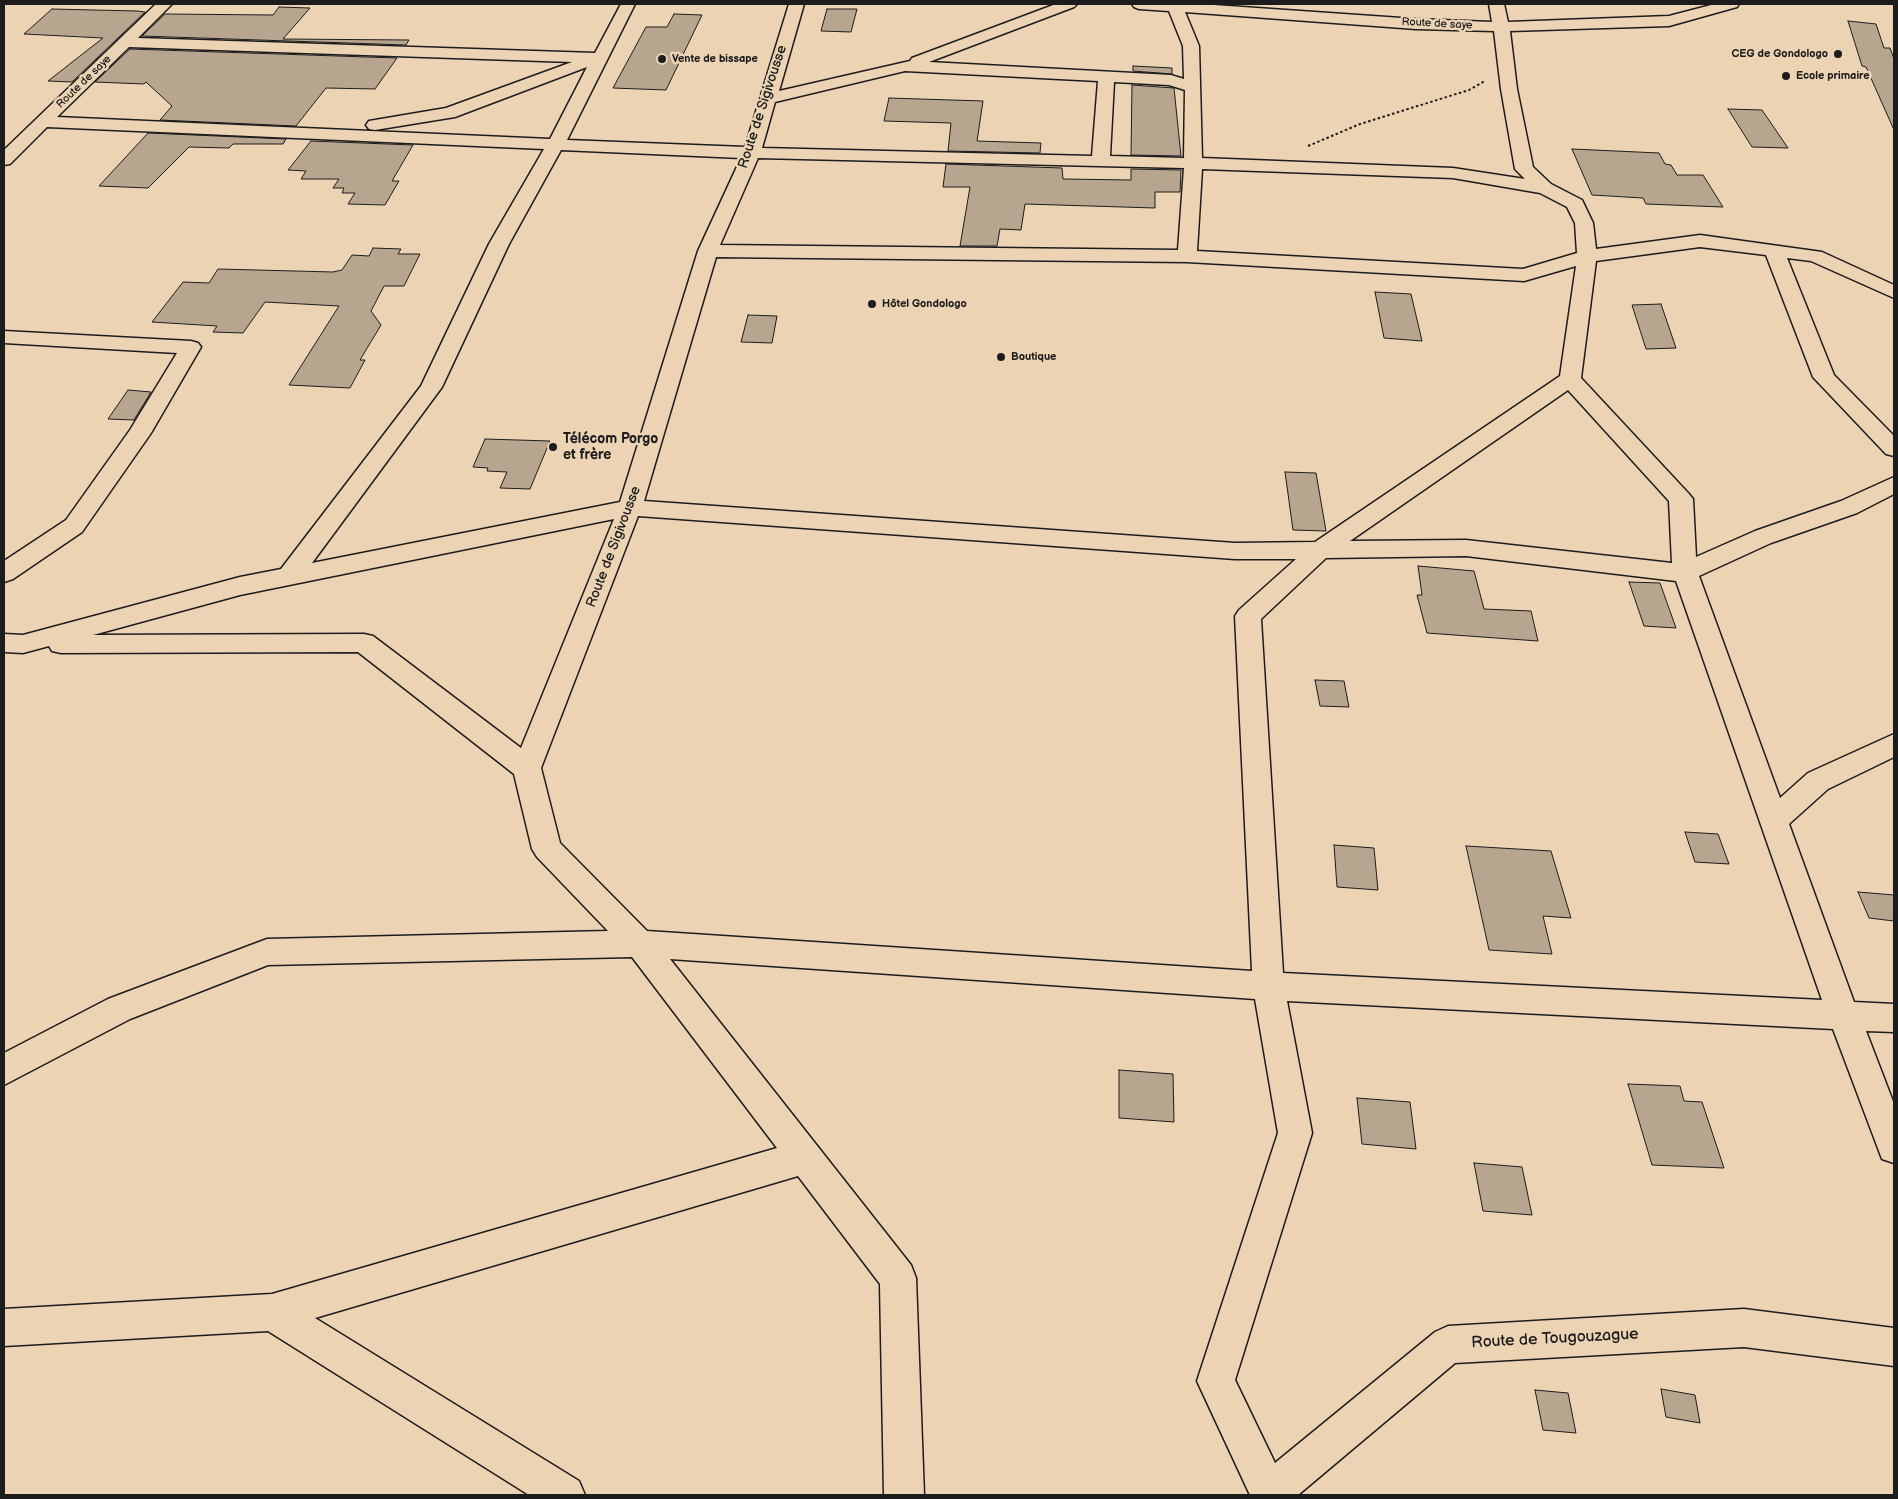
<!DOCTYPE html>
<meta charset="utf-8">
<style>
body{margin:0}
#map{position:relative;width:1898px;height:1499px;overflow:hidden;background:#ecd3b4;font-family:"Balsamiq Sans",sans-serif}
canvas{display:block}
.frame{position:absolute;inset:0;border:5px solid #1c1c1c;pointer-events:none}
</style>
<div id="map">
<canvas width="1898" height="1499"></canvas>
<div class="frame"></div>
</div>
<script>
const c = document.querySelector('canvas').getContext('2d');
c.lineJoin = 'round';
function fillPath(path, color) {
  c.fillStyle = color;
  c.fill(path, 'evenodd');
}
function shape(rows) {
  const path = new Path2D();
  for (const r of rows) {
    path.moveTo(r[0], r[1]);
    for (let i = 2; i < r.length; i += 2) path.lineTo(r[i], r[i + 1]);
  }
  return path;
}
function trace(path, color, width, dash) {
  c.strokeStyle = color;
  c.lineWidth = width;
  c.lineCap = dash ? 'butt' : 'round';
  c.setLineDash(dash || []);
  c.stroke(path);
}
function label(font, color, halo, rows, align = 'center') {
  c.font = font + ' "Balsamiq Sans",sans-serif';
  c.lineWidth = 5;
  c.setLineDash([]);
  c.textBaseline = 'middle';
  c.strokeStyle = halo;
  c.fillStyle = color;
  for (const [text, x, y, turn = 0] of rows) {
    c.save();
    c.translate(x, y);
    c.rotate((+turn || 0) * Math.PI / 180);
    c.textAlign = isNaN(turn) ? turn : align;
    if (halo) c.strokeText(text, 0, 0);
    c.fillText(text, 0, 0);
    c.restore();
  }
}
const building = shape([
 [279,7,310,8,283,39,409,40,406,45,142,36,165,14,273,15,279,7],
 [52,9,137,11,145,12,72,82,48,81,103,38,24,34,52,9],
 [827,9,857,9,851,32,821,31,827,9],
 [674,14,702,15,666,90,613,88,646,27,667,27,674,14],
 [1848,21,1876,24,1884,48,1890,48,1894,59,1894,130,1866,67,1862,66,1848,21],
 [130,49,397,58,375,89,326,88,296,126,160,120,172,106,146,82,144,84,95,82,130,49],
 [1133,66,1172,68,1172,74,1133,71,1133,66],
 [1132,85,1174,88,1181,156,1131,155,1132,85],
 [889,98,983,101,977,141,1041,143,1040,153,948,151,951,123,884,121,889,98],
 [1728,109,1762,110,1788,148,1752,147,1728,109],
 [148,133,286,139,283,144,233,144,229,148,189,147,148,188,99,186,148,133],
 [311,141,413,145,392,181,399,181,385,205,348,204,355,193,342,193,344,188,333,188,339,179,301,179,306,171,288,170,311,141],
 [1572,149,1659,153,1665,164,1671,165,1677,175,1703,175,1723,207,1646,204,1643,198,1592,195,1572,149],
 [946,164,1062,168,1063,179,1131,180,1131,169,1181,170,1180,192,1155,192,1155,208,1025,204,1021,230,1000,229,997,246,960,246,970,187,943,187,946,164],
 [373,248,401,249,398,254,420,254,404,286,384,286,371,311,381,325,360,360,365,360,350,388,289,385,339,306,265,302,243,333,213,332,217,326,152,322,183,282,209,283,218,269,333,272,342,270,352,255,369,256,373,248],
 [1375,292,1411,294,1422,341,1384,338,1375,292],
 [1661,304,1676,348,1646,349,1632,305,1661,304],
 [748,315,777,316,772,343,741,342,748,315],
 [128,390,151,392,134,420,108,419,128,390],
 [485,439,550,441,530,489,500,488,507,472,487,471,488,468,473,467,485,439],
 [1285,472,1316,473,1326,531,1293,530,1285,472],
 [1418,566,1474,571,1484,609,1531,611,1538,641,1427,633,1417,595,1422,595,1418,566],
 [1629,582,1660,583,1676,628,1644,626,1629,582],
 [1315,680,1344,681,1349,707,1320,706,1315,680],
 [1685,832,1718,834,1729,864,1695,862,1685,832],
 [1334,845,1374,848,1378,890,1337,887,1334,845],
 [1466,846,1551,851,1571,918,1543,916,1552,954,1489,950,1466,846],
 [1858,892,1894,895,1894,921,1869,918,1858,892],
 [1119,1070,1173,1074,1174,1122,1119,1118,1119,1070],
 [1628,1084,1680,1086,1684,1101,1702,1102,1724,1168,1652,1165,1628,1084],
 [1357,1098,1410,1102,1416,1149,1362,1144,1357,1098],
 [1474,1163,1522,1167,1532,1215,1483,1211,1474,1163],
 [1661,1389,1695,1395,1700,1423,1666,1417,1661,1389],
 [1535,1390,1568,1393,1576,1433,1543,1430,1535,1390]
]);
fillPath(building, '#b8a58f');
trace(building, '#1c1c1c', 1);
const minor = shape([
 [156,4,172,4,138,38,595,53,621,4,635,4,567,140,745,147,789,4,804,4,779,91,910,61,912,58,1056,4,1077,4,1074,7,929,62,1171,75,1184,79,1183,46,1169,11,1139,9,1134,7,1132,4,1199,4,1416,19,1492,22,1489,4,1504,4,1508,22,1669,16,1715,4,1739,4,1737,7,1669,26,1510,31,1517,89,1533,167,1551,184,1582,200,1593,223,1596,249,1700,235,1822,252,1894,285,1894,298,1811,261,1787,258,1834,375,1894,436,1894,456,1886,454,1813,377,1766,255,1700,247,1596,261,1581,378,1689,494,1693,499,1696,557,1755,531,1841,501,1894,477,1894,494,1857,513,1771,543,1699,576,1780,798,1808,773,1894,734,1894,757,1828,789,1789,824,1854,1002,1894,1004,1894,1032,1866,1031,1894,1104,1894,1163,1882,1159,1833,1029,1287,1001,1312,1133,1235,1380,1275,1463,1435,1332,1448,1326,1744,1309,1894,1328,1894,1366,1744,1347,1455,1363,1298,1495,1250,1495,1197,1381,1278,1133,1255,999,670,959,911,1265,916,1278,924,1495,884,1495,880,1284,798,1176,315,1318,579,1481,585,1495,529,1495,268,1331,4,1346,4,1309,272,1294,777,1148,632,957,268,965,130,1019,4,1085,4,1053,108,999,267,939,608,931,537,857,532,849,514,774,358,652,61,653,52,651,49,646,23,653,4,652,4,634,23,635,240,577,281,569,421,386,489,244,544,149,47,127,10,164,4,165,4,150,156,4],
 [1185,12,1416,29,1494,31,1501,89,1515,169,1525,179,1453,168,1202,158,1199,46,1185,12],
 [129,47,572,62,446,108,369,121,366,125,369,129,375,130,455,117,587,67,550,139,57,117,129,47],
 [905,71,1098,81,1092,156,762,148,775,102,905,71],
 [1114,82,1169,85,1185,90,1184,158,1110,156,1114,82],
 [561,150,741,158,698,251,620,502,312,563,442,387,509,244,561,150],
 [758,158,1184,168,1178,250,720,245,758,158],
 [1202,169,1453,178,1540,193,1567,207,1575,223,1577,253,1523,269,1197,251,1202,169],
 [716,257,1187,262,1524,281,1576,266,1560,376,1315,542,1235,543,644,501,716,257],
 [1568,390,1669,501,1672,563,1466,540,1350,541,1568,390],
 [638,516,1235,559,1296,559,1239,610,1235,616,1252,971,647,931,560,843,541,768,638,516],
 [614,519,521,748,373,636,364,634,93,635,240,595,614,519],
 [1466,556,1676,581,1822,1000,1283,973,1261,619,1326,558,1466,556],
 [4,331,191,341,198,343,201,347,151,433,82,532,13,579,4,582,4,561,66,520,130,430,177,353,4,343,4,331]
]);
trace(minor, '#1c1c1c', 3);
trace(shape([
 [1308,146,1360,124,1469,90,1485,81]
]), '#1c1c1c', 2, [2.5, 2.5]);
fillPath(minor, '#ecd3b4');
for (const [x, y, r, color] of [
 [1838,54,5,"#1c1c1c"],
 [662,59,5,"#1c1c1c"],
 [1786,76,5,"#1c1c1c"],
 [872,304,5,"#1c1c1c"],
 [1001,357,5,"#1c1c1c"],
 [553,447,5,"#1c1c1c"]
]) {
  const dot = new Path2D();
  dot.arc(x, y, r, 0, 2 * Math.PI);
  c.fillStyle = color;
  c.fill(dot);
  trace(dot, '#ecd3b4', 2);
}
label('11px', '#1c1c1c', '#ecd3b4', [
 ["Route de saye",1437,24,3],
 ["Route de saye",84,82,-44]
]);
label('bold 11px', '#1c1c1c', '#ecd3b4', [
 ["CEG de Gondologo",1828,54,"right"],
 ["Vente de bissape",672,59],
 ["Ecole primaire",1796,76],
 ["Hôtel Gondologo",882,304],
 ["Boutique",1011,357]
], 'left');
label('14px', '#1c1c1c', '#ecd3b4', [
 ["Route de Sigivousse",763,107,-72],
 ["Route de Sigivousse",614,547,-69]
]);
label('bold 14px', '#1c1c1c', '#ecd3b4', [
 ["Télécom Porgo",563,439],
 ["et frère",563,455]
], 'left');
label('16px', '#1c1c1c', '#ecd3b4', [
 ["Route de Tougouzague",1555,1339,-3]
]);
</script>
